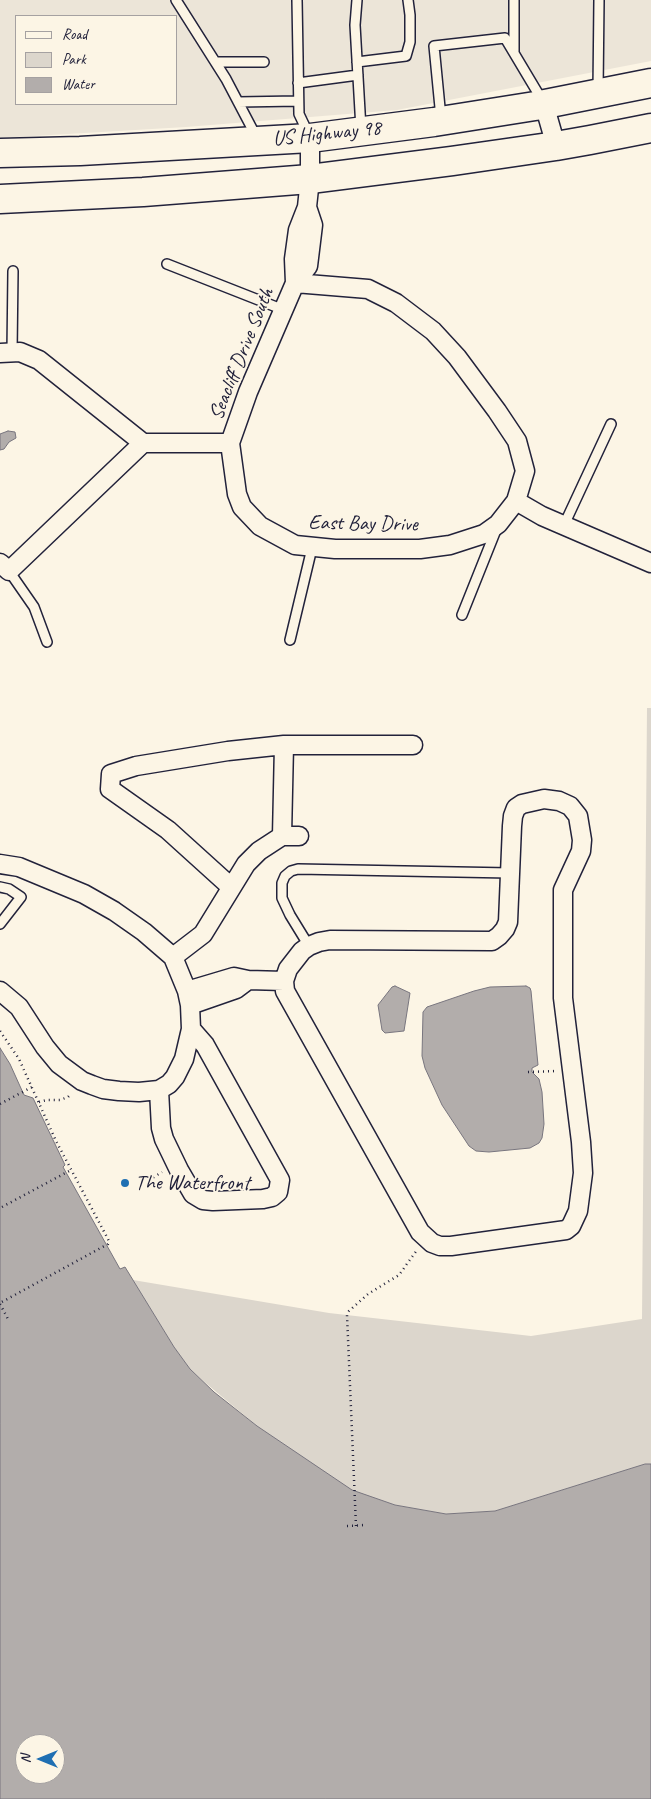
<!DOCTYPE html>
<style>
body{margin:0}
#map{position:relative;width:651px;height:1799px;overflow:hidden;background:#fcf5e5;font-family:Caveat,sans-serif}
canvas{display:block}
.legend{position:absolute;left:15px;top:15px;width:162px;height:90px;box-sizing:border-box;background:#fcf5e5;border:1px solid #a5a1a1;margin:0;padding:6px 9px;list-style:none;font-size:15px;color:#22223b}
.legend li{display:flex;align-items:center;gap:10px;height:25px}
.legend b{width:25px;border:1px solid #a5a1a1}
.north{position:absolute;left:15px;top:1734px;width:50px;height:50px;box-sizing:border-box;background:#fcf5e5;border:1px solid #a5a1a1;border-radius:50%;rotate:270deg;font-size:14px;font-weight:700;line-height:20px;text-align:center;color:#22223b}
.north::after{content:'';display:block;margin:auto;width:18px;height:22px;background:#1f6fb2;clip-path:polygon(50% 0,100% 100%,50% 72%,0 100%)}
</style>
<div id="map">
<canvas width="651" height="1799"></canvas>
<ul class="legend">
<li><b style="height:6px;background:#fcf5e5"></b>Road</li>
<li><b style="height:14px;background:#dcd6cc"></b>Park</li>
<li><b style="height:14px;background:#b2adab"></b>Water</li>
</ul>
<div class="north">N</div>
</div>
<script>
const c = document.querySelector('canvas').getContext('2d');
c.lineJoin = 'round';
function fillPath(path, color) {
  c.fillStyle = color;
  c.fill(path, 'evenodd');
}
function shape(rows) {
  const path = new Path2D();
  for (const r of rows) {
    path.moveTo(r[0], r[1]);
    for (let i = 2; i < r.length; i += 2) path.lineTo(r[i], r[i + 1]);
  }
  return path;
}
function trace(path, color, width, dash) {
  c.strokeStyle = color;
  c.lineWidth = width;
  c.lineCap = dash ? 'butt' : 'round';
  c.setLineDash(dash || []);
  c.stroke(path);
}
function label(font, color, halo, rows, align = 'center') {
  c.font = font + ' Caveat,sans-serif';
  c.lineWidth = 4;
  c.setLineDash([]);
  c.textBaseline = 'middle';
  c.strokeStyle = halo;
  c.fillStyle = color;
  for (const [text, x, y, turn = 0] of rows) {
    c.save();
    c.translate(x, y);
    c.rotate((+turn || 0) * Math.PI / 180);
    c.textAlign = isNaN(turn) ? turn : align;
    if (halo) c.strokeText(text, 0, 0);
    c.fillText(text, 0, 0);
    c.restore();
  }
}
fillPath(shape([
 [0,0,651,0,651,61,397,110,186,127,0,138],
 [16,16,176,16,176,104,16,104]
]), '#ece5d8');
fillPath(shape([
 [647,708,651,708,651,1464,645,1464,495,1511,446,1514,395,1505,352,1491,257,1426,202,1380,190,1369,174,1347,133,1280,329,1313,531,1336,642,1319]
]), '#dcd6cc');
const water = shape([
 [8,431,15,432,16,438,9,442,4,449,0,450,0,434,8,431],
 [395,986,410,993,404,1031,385,1033,382,1030,378,1005,392,987,395,986],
 [526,986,530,988,531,991,538,1065,532,1068,532,1072,539,1079,542,1092,544,1124,542,1138,539,1143,530,1148,489,1152,476,1151,469,1146,442,1105,425,1068,422,1056,423,1012,427,1007,474,991,490,987,526,986],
 [0,1048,10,1064,24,1095,33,1098,65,1165,63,1167,120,1269,125,1267,174,1347,190,1369,214,1392,257,1426,352,1490,395,1505,446,1514,495,1511,645,1464,651,1464,651,1799,0,1799,0,1048],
 [25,1744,55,1744,55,1774,25,1774,25,1744]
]);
fillPath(water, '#b2adab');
trace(water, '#78757e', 1);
const service = shape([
 [176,0,226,79,257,138],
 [297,0,299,114,309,135],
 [357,0,355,25,361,129],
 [514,0,514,53],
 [216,62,264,62],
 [357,62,406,56,410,42,410,15,408,0],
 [298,83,358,75],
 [598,91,599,0],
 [238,102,298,101],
 [441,118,434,46,505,38,542,100],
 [167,264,284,310],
 [12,352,13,271],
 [564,525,611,424],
 [9,571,34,607,47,642],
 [462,615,496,530],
 [290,640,312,548],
 [0,887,9,889,21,897,0,924],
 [309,946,290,915,282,898,282,883,285,876,291,871,298,869,510,873]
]);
const minor = shape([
 [544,104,556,146],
 [307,207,313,225,308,266,295,283,248,392,230,443,237,494,242,507,260,526,295,545,335,549,420,549,450,545,484,534,498,524,516,501],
 [295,283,368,289,396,303,433,331,457,357,497,411,517,441,525,471,516,501,542,516,651,563],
 [295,283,294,259,298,230,307,207,310,179,310,138],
 [0,353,20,352,39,360,143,443,230,443],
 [0,563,9,571,143,443],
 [282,836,299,836],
 [0,864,19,867,84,894,114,911,144,932,173,957,187,991,190,1005,191,1029,184,1059,175,1077,169,1084,159,1090,139,1092,119,1091,103,1089,92,1085,82,1081,59,1064,45,1047,19,1007,0,991],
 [231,887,168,830,110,789,111,774,136,766,228,751,284,745,413,745],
 [173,957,203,934,246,864,259,851,282,836,284,745],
 [248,980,284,981,285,991,420,1232,432,1243,440,1246,451,1246,566,1230,571,1226,578,1211,583,1173,581,1142,563,998,563,890,581,851,582,840,578,816,570,806,559,801,544,799,522,804,516,808,513,816,512,826,508,922,505,929,499,936,492,941,330,940,319,942,309,946,302,951,288,969,284,981],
 [187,991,234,977,248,980,236,989,190,1005],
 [159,1090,161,1128,164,1139,179,1170,193,1194,203,1200,213,1201,263,1199,272,1197,278,1192,280,1180,205,1045,191,1029]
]);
const primary = shape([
 [0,153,80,151,310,138,434,122,535,106,651,83],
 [0,199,143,192,310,179,452,161,556,146,590,140,651,128]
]);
trace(service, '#22223b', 12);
trace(minor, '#22223b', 21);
trace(primary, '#22223b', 31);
trace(shape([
 [0,1031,19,1059,56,1141,109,1241,108,1244,0,1303],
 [528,1072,557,1071],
 [39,1102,47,1100,60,1100,68,1097,71,1094],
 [0,1104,32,1087],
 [149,1180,162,1172],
 [2,1207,71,1170],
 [0,1304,8,1319],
 [347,1526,365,1525],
 [356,1526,347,1315,349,1311,368,1294,399,1275,417,1250]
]), '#22223b', 2.5, [1, 4]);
trace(service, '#fcf5e5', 9);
trace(minor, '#fcf5e5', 18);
trace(primary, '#fcf5e5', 28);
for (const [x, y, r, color] of [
 [125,1183,5,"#1f6fb2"]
]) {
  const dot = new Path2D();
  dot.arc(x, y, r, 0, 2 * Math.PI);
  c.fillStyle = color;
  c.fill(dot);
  trace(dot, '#fcf5e5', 2);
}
label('21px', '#22223b', '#fcf5e5', [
 ["US Highway 98",327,134,-6],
 ["Seacliff Drive South",242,354,-68],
 ["East Bay Drive",363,524,1]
]);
label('21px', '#22223b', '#fcf5e5', [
 ["The Waterfront",135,1183]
], 'left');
</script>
